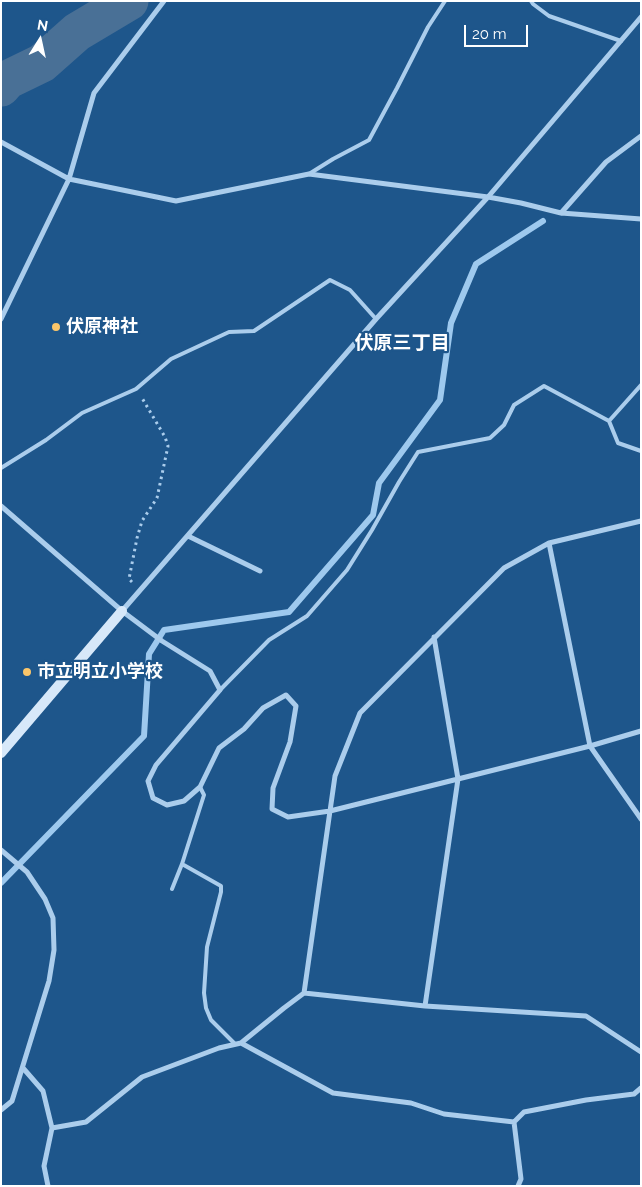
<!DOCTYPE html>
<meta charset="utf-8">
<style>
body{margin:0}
#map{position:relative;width:642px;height:1187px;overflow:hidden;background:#1e568b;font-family:Raleway,sans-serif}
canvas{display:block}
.frame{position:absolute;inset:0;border:2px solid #fff;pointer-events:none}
.north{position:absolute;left:15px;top:15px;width:50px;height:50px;-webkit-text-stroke:4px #1e568b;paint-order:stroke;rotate:10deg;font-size:14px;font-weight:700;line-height:20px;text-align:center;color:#fff}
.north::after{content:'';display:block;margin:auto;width:18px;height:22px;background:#fff;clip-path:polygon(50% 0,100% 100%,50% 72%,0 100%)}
.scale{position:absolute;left:464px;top:25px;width:64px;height:22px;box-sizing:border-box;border:2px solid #fff;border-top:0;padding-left:6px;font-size:15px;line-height:18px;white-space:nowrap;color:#fff;-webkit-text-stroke:4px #1e568b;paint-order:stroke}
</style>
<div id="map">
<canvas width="642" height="1187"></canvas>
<div class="frame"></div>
<div class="north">N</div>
<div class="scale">20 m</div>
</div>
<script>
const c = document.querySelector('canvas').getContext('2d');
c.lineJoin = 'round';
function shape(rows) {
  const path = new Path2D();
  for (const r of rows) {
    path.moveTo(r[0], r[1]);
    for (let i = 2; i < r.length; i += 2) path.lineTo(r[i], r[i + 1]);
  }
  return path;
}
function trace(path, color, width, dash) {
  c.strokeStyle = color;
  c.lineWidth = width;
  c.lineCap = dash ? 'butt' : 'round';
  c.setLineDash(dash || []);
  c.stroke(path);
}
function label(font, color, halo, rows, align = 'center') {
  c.font = font + ' Raleway,"Noto Sans JP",sans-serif';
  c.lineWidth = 4.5;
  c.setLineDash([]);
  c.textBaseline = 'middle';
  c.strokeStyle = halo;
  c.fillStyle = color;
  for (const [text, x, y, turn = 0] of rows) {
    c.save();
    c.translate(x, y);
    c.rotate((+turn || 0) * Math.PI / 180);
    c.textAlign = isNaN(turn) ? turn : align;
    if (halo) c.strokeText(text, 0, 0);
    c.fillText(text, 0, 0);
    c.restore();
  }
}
trace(shape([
 [1,883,144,736,149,654,164,630,289,612,373,515,379,483,440,400,451,323,476,264,543,221]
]), '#9ec9ee', 6);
trace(shape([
 [1,87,7,80,42,63,77,32,129,1]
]), '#497096', 39);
trace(shape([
 [132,582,129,579,137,538,142,521,157,498,168,446,165,437,155,420,142,398]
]), '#abcdec', 3, [2.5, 4]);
trace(shape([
 [531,1,533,4,549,16,621,41],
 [309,174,333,159,369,140,397,88,428,27,445,1],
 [609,421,641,385],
 [1,468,46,440,82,413,136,389,171,359,229,332,254,331,330,280,350,290,376,319],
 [220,690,269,640,307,616,347,570,372,530,399,482,418,452,490,438,504,425,514,405,544,386,609,421,618,443,641,451],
 [182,864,221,886,221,892,207,947,204,993,206,1008,211,1020,235,1044],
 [172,889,182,864,204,795,200,787]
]), '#abcdec', 4);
trace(shape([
 [1,142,69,179,176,201,309,174,488,197,521,203,561,213,641,219],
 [561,213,606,162,641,136],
 [1,319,69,179,94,93,164,1],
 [1,506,122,611,162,641,210,671,220,690,156,765,148,781,153,798,167,805,184,801,200,787,219,748,244,729,263,708,286,695,296,706,290,742,273,788,272,809,288,817,330,811,590,746,641,731],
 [188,536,260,571],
 [549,543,590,746,641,819],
 [122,611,376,319,488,197,641,17],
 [1,850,27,872,45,899,53,918,54,950,49,981,12,1101,1,1110],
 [304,993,335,776,360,713,504,568,549,543,641,521],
 [425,1006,458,779,434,637],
 [241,1043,333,1093,411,1103,444,1114,514,1122],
 [23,1068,43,1091,52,1128,44,1166,48,1186],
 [52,1128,86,1122,142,1077,219,1048,241,1043,284,1008,304,993,425,1006,586,1016,641,1052],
 [518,1186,521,1179,514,1122,524,1112,586,1100,634,1094,641,1088]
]), '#abcdec', 5);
trace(shape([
 [1,753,122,611]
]), '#d7e8f9', 10);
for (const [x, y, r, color] of [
 [56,327,5,"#fbc66a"],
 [27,672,5,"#fbc66a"]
]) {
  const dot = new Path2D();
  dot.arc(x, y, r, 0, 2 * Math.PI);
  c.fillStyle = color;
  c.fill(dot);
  trace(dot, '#1e568b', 2);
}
label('bold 18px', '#fff', '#1e568b', [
 ["伏原神社",66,327],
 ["市立明立小学校",37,672]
], 'left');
label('bold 19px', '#fff', '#1e568b', [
 ["伏原三丁目",402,343]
]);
</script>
